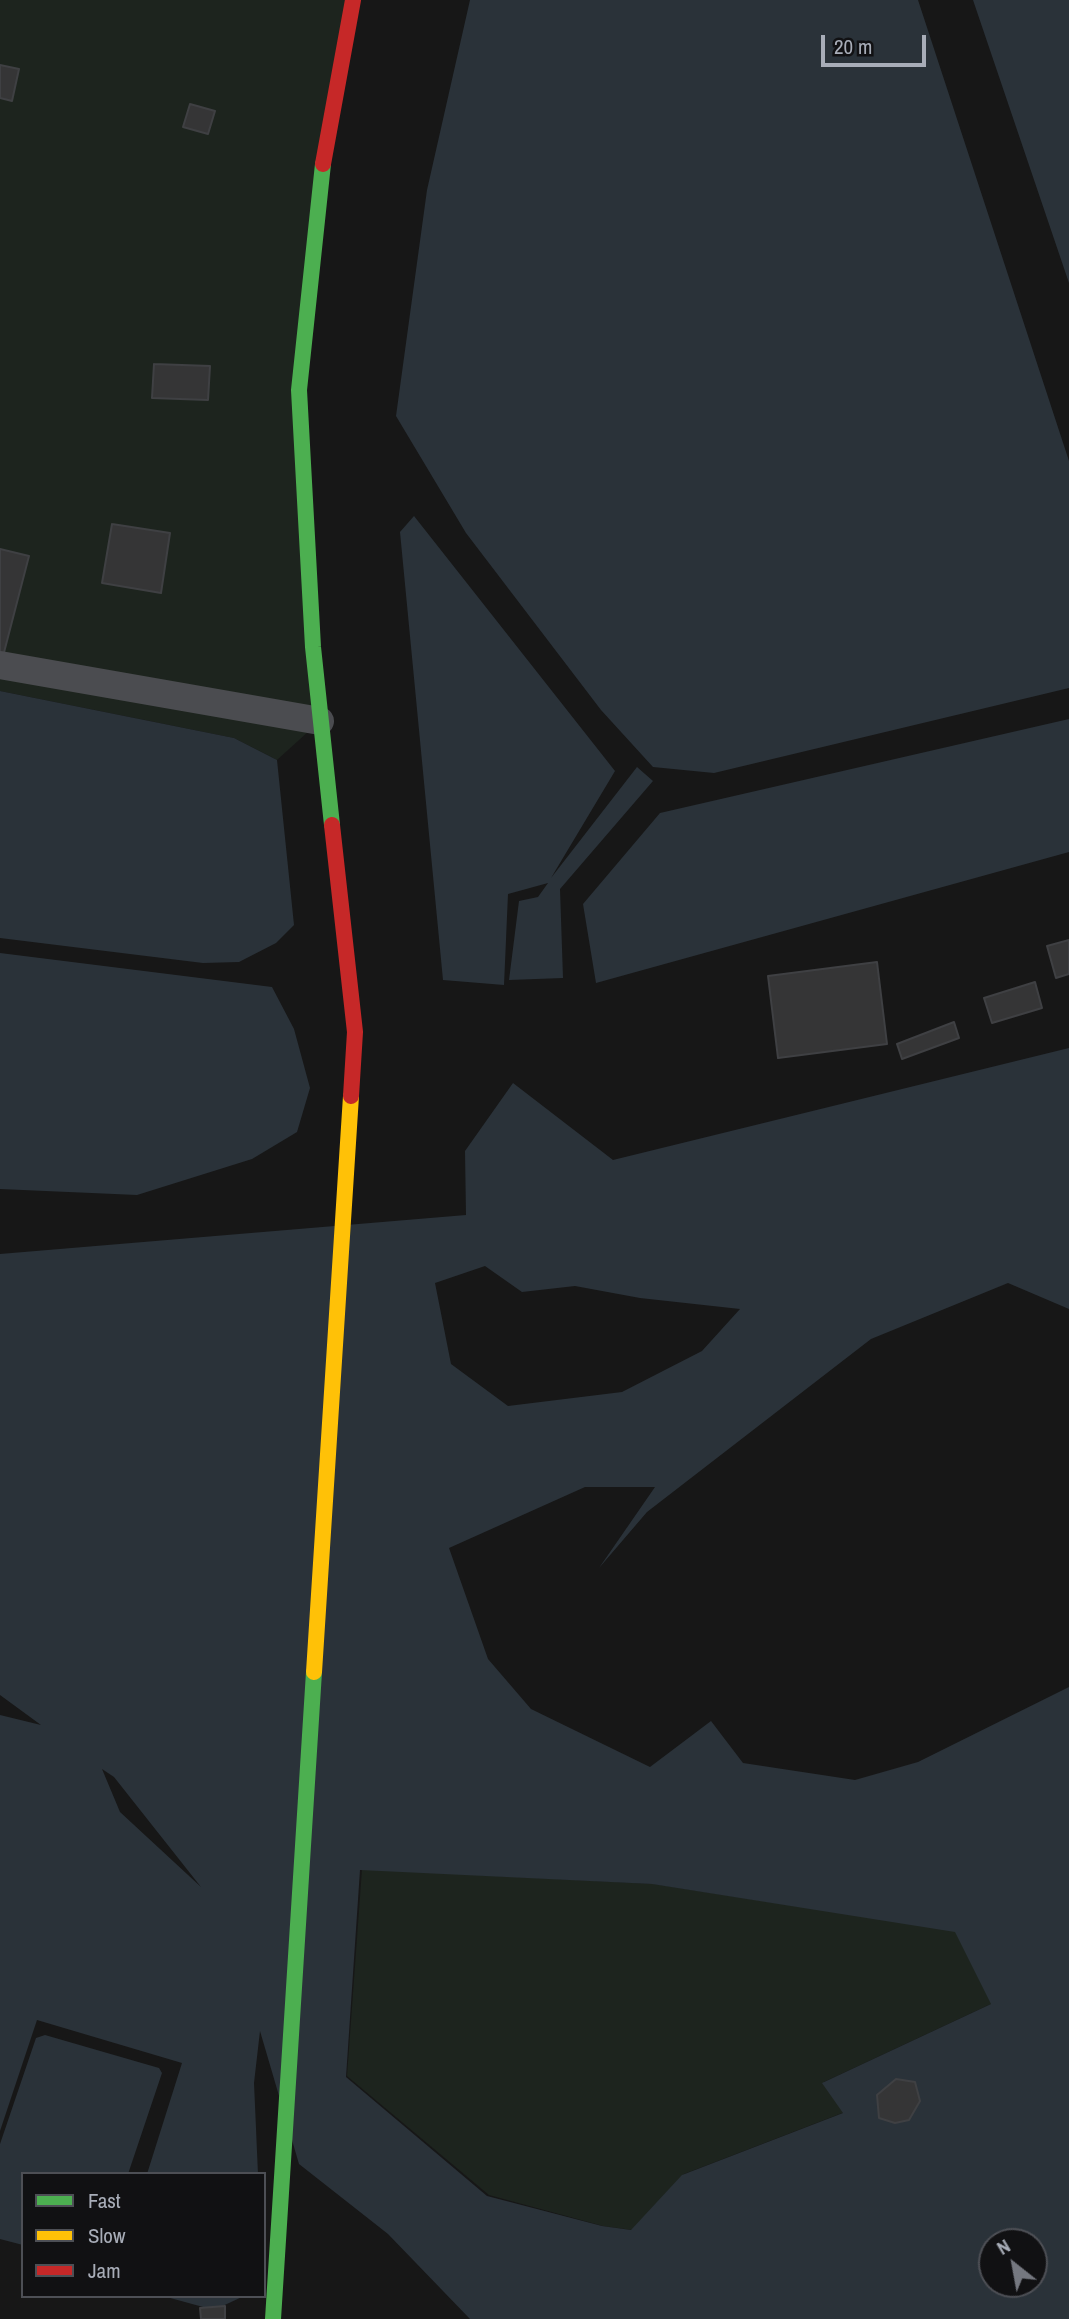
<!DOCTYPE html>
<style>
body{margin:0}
#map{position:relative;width:1069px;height:2319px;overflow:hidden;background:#171717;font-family:"Archivo Narrow",sans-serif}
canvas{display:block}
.legend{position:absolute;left:21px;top:2172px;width:245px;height:126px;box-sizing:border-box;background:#111113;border:2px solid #4d4f55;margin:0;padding:9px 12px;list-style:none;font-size:21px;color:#a8adb8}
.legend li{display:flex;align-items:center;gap:14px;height:35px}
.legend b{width:35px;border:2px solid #4d4f55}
.north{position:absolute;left:978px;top:2228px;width:70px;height:70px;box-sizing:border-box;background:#111113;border:2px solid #4d4f55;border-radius:50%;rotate:329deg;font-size:19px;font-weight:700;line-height:28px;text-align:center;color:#a8adb8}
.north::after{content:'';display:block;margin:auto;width:24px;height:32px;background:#757880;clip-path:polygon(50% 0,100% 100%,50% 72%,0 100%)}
.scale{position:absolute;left:821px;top:35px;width:105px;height:32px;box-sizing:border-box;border:4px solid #a8adb8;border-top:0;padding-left:9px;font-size:21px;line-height:24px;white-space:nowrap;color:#a8adb8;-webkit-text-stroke:5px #111113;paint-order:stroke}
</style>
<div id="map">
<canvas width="1069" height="2319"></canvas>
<ul class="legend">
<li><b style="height:9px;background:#4caf50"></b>Fast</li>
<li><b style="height:9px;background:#ffc107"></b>Slow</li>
<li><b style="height:9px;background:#c62828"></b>Jam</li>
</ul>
<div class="north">N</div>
<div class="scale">20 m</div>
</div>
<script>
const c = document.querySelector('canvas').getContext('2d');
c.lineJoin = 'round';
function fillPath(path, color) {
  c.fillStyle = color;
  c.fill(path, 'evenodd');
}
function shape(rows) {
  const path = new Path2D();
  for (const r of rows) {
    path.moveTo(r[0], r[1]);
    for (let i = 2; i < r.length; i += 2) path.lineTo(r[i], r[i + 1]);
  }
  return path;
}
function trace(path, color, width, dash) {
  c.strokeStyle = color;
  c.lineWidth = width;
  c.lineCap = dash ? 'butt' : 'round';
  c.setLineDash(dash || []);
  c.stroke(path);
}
fillPath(shape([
 [0,0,353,0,299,390,320,721,277,760,234,738,0,691],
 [362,1869,654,1884,956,1931,993,2003,824,2082,845,2112,684,2174,632,2230,603,2226,489,2195,347,2076]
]), '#1d241e');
fillPath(shape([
 [470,0,918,0,1069,461,1069,688,714,773,653,767,601,710,466,533,396,416,427,190],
 [973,0,1069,0,1069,283],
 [414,516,615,771,551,878,637,767,653,781,560,889,563,978,509,980,519,901,538,897,548,883,508,894,504,985,443,980,400,532],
 [0,691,234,738,277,760,294,925,276,943,239,962,203,963,0,938],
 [1069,719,1069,852,596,983,583,904,660,813],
 [0,953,272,987,294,1029,310,1088,297,1132,252,1159,137,1195,0,1189],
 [1069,1048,1069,1309,1008,1283,871,1339,647,1512,599,1568,655,1487,585,1487,449,1548,488,1659,531,1709,650,1767,711,1721,743,1763,855,1780,918,1762,1069,1687,1069,2319,470,2319,388,2234,299,2164,260,2031,254,2083,258,2174,147,2174,182,2063,37,2020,0,2131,0,1715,41,1725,0,1695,0,1254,466,1215,465,1151,513,1083,613,1160],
 [485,1266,522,1292,575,1286,640,1298,740,1309,702,1351,622,1392,508,1406,451,1364,435,1283],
 [102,1769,114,1777,201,1887,120,1812],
 [360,1870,652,1884,955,1932,991,2004,822,2083,843,2113,682,2175,631,2230,602,2226,487,2196,346,2077],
 [992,2242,1034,2242,1034,2284,992,2284],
 [45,2035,159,2068,162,2073,128,2174,23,2174,23,2245,0,2239,0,2144,36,2038],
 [163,2296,244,2296,214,2310]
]), '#2a3239');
const building = shape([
 [0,65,19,69,12,101,0,98,0,65],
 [190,104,215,111,208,134,183,127,190,104],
 [154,364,210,366,208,400,152,398,154,364],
 [112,524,170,533,161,593,102,583,112,524],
 [0,549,29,556,1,664,0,664,0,549],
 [1069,940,1069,974,1056,978,1047,946,1069,940],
 [877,962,887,1044,778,1058,768,976,877,962],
 [1035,982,1042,1008,992,1023,984,998,1035,982],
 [954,1022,959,1038,902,1059,897,1044,954,1022],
 [896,2079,915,2082,920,2101,909,2120,895,2123,879,2118,877,2095,896,2079],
 [225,2306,225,2319,201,2319,200,2308,225,2306]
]);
fillPath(building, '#353536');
trace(building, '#3f4043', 2);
trace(shape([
 [0,665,320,721]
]), '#4b4c50', 28);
trace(shape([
 [323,164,299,390,313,647,332,825],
 [273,2319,314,1672]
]), '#4caf50', 16);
trace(shape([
 [314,1672,351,1096]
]), '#ffc107', 16);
trace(shape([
 [323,164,353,0],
 [332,825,355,1032,351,1096]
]), '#c62828', 16);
</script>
